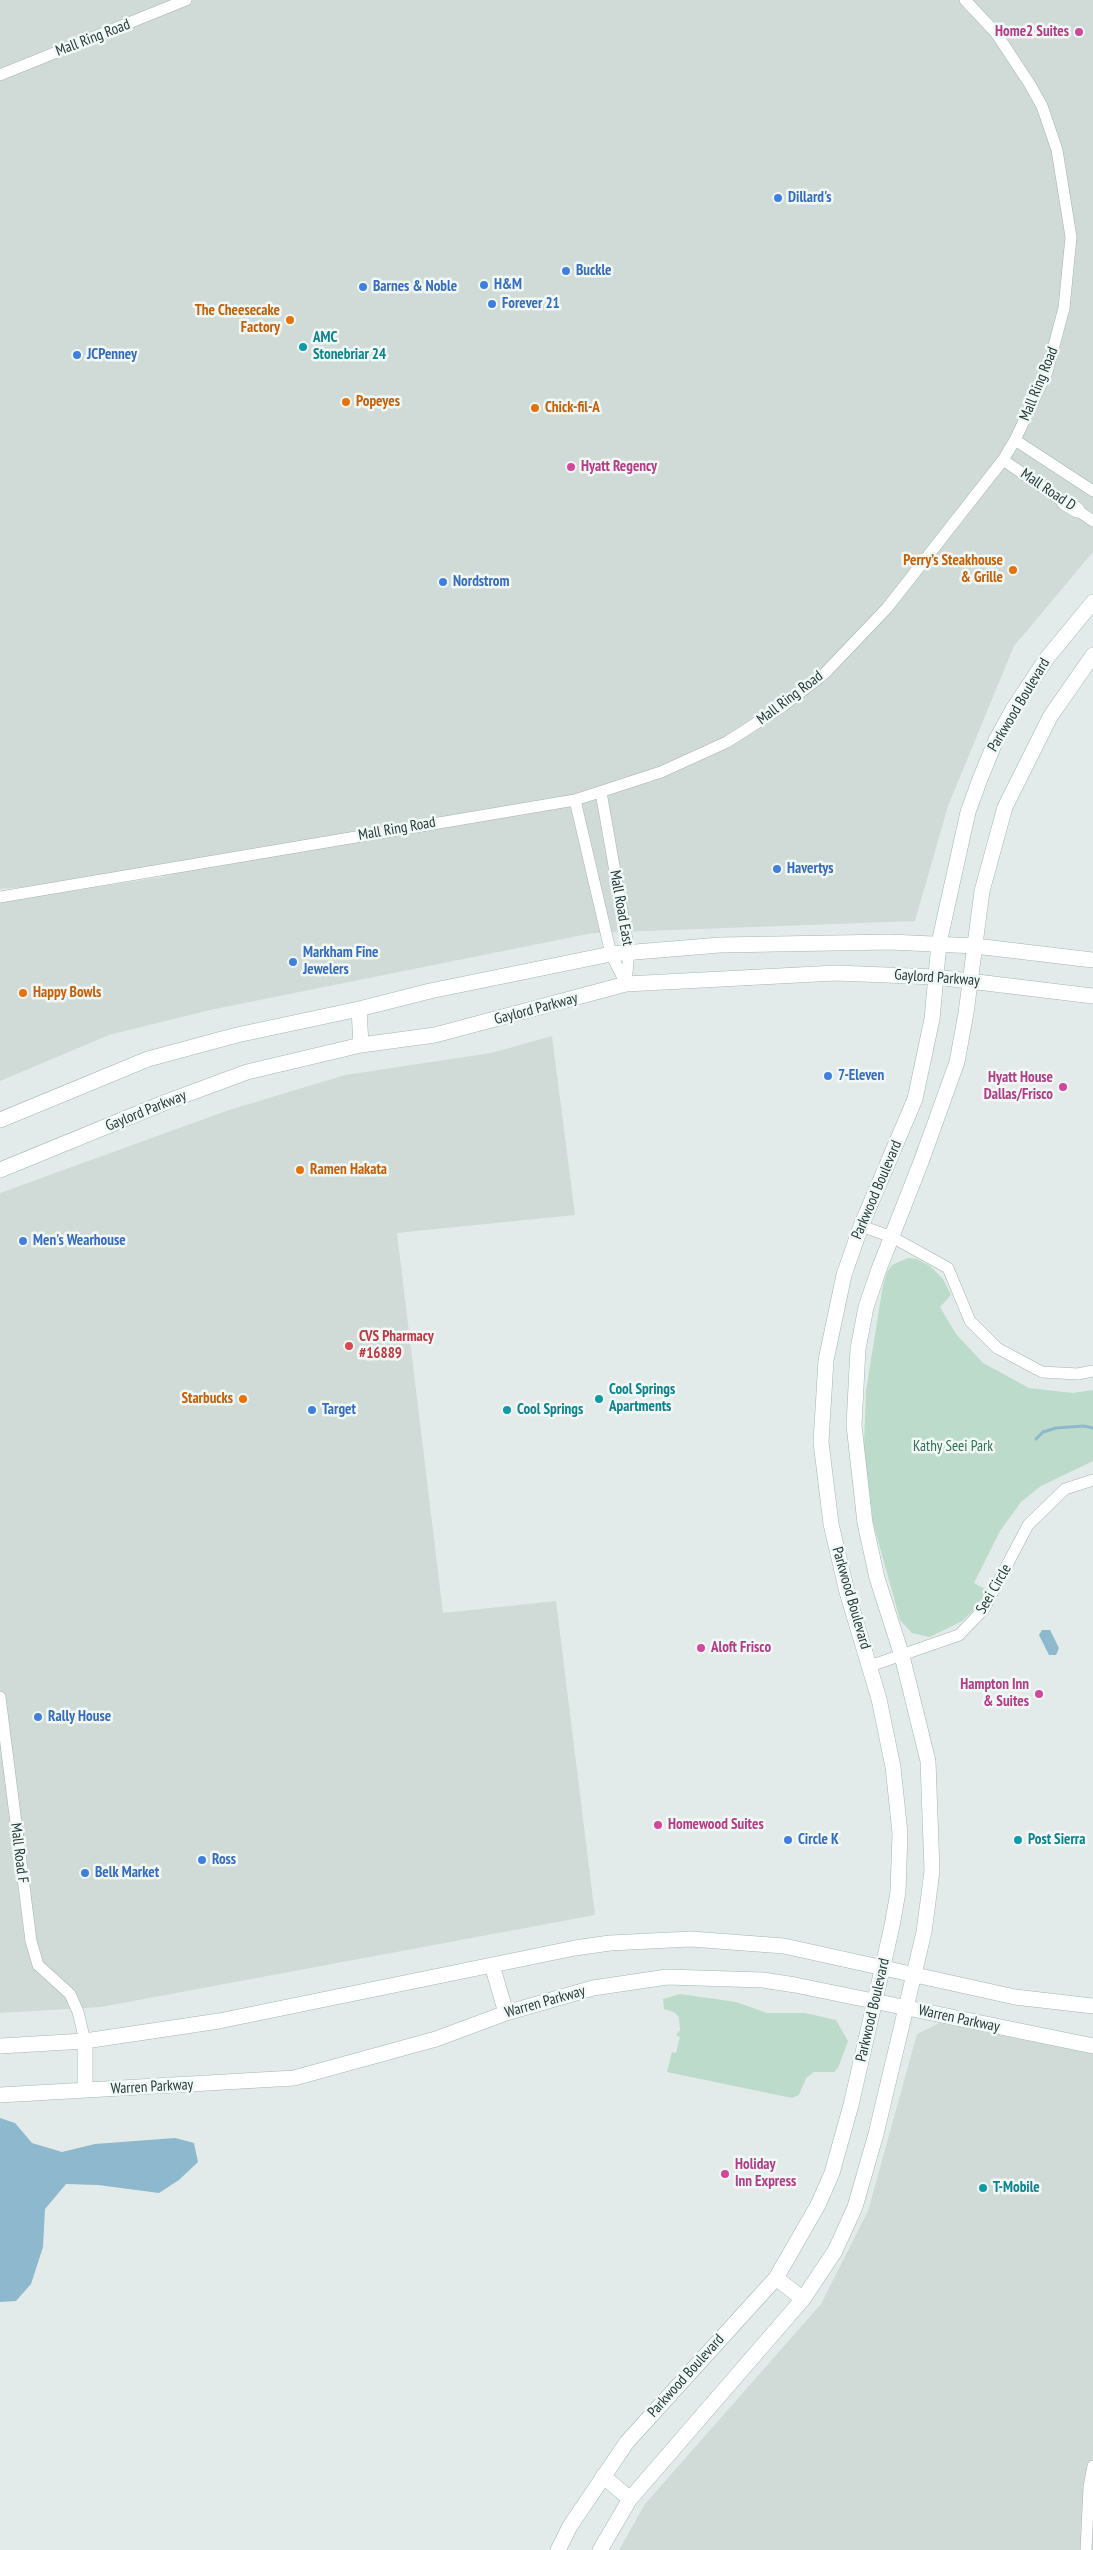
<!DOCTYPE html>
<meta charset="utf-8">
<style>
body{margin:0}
canvas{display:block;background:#e2ebe9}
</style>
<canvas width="1093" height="2550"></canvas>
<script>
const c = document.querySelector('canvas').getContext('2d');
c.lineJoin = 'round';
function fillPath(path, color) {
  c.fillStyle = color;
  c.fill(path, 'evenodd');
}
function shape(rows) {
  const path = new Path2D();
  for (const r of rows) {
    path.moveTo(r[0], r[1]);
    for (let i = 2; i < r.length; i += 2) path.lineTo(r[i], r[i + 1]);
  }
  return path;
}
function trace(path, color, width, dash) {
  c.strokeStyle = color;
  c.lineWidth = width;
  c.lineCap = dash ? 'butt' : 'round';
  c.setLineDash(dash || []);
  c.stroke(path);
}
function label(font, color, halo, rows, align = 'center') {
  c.font = font + ' "PT Sans Narrow",sans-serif';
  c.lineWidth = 5;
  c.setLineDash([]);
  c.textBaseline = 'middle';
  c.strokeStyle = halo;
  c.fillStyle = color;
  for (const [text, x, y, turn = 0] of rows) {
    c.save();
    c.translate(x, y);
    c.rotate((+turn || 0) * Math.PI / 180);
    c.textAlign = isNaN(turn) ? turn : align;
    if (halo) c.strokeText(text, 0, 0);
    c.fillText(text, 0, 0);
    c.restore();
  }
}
fillPath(shape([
 [0,0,1093,0,1093,552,1014,646,948,806,915,921,593,933,210,1010,109,1035,0,1081,0,902,174,875,0,889],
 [552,1036,575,1215,397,1233,443,1613,556,1601,595,1915,101,2007,0,2013,0,1193,229,1110,345,1075,491,1053],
 [940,2023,1093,2054,1093,2550,619,2550,645,2504,821,2304,868,2211,917,2034]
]), '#d0dbd8');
fillPath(shape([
 [908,1258,917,1259,930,1266,943,1279,951,1295,940,1307,956,1334,983,1363,1029,1388,1073,1393,1093,1390,1093,1461,1041,1486,1021,1502,1000,1531,974,1583,988,1591,981,1603,962,1621,930,1637,912,1633,900,1620,873,1522,864,1445,866,1391,883,1285,887,1272,892,1265],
 [680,1994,736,2002,767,2013,805,2013,836,2020,848,2041,838,2068,834,2072,814,2072,806,2078,799,2095,792,2098,667,2072,672,2052,676,2053,680,2037,676,2035,680,2030,679,2017,674,2012,664,2009,663,1999]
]), '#bcdbca');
fillPath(shape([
 [1042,1630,1050,1630,1059,1648,1056,1655,1049,1655,1039,1635],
 [0,2118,15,2123,32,2143,62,2152,95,2144,175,2138,194,2143,198,2162,179,2180,159,2193,98,2185,66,2184,45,2209,43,2247,31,2284,16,2301,0,2302]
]), '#8db8cd');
trace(shape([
 [1036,1439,1043,1432,1056,1428,1084,1426,1093,1428]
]), '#8db8cd', 3);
const street = shape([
 [0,75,186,0],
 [1015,440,1093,491],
 [1003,460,1064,502],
 [1077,510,1093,521],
 [601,792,629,951,626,984],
 [575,800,611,954,625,982],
 [0,897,575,800,661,772,727,742,783,706,824,674,887,608,1003,460,1015,440,1047,372,1064,308,1071,237,1057,150,1042,106,1029,83,996,33,965,0],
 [861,1226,892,1237,948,1268,970,1321,997,1348,1042,1372,1078,1374,1093,1371],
 [870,1666,959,1635,984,1609,1028,1525,1065,1489,1093,1480],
 [0,1697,31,1941,38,1965,70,1994,78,2012,85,2041],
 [1086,2550,1089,2487,1093,2466]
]);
const secondary = shape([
 [1064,502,1077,510],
 [359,1009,361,1045],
 [0,1120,148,1059,237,1035,359,1009,430,991,611,954,720,945,890,942,975,946,1093,960],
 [0,1170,166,1102,247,1072,361,1045,435,1035,626,984,836,973,936,977,1093,996],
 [492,1965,506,2013],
 [85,2041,85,2090],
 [0,2046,85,2041,219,2021,575,1948,610,1943,691,1939,784,1946,1015,1997,1093,2006],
 [0,2095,294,2078,436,2039,506,2013,593,1988,667,1977,763,1980,795,1985,1093,2046],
 [776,2278,803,2299],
 [603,2476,630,2499],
 [558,2550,570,2526,627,2442,776,2278,818,2205,832,2173,851,2105,892,1926,898,1892,900,1833,893,1767,879,1699,847,1592,831,1524,821,1442,826,1360,844,1275,861,1226,915,1099,932,1019,939,943,968,812,980,779,996,740,1012,711,1047,658,1093,602],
 [600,2550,630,2499,803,2299,835,2251,855,2207,876,2134,924,1932,932,1871,928,1761,902,1656,877,1578,865,1523,854,1425,858,1349,866,1307,879,1269,921,1162,957,1062,966,1013,982,891,1005,807,1050,717,1093,655]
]);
trace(street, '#a5b3b1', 12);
trace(secondary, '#a1b6b3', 16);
trace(street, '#fff', 11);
trace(secondary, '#fff', 15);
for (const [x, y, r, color] of [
 [1079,32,5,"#d1479c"],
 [778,198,5,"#3f7fe0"],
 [566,271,5,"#3f7fe0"],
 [484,285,5,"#3f7fe0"],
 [363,287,5,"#3f7fe0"],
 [492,304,5,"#3f7fe0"],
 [290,320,5,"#e8710a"],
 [303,347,5,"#0f9aa8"],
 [77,355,5,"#3f7fe0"],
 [346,402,5,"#e8710a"],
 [535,408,5,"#e8710a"],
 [571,467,5,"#d1479c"],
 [1013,570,5,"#e8710a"],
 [443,582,5,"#3f7fe0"],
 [777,869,5,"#3f7fe0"],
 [293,962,5,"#3f7fe0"],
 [23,993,5,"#e8710a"],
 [828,1076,5,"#3f7fe0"],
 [1063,1087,5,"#d1479c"],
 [300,1170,5,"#e8710a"],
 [23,1241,5,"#3f7fe0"],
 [349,1346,5,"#e0444e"],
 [243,1399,5,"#e8710a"],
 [599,1399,5,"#0f9aa8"],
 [312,1410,5,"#3f7fe0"],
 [507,1410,5,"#0f9aa8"],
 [701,1648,5,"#d1479c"],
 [1039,1694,5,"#d1479c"],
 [38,1717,5,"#3f7fe0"],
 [658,1825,5,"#d1479c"],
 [788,1840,5,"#3f7fe0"],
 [1018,1840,5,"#0f9aa8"],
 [202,1860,5,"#3f7fe0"],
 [85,1873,5,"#3f7fe0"],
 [725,2174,5,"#d1479c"],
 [983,2188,5,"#0f9aa8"]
]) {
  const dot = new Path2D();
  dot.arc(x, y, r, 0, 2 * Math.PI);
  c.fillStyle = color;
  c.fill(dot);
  trace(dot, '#f2f8f6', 2);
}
label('bold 15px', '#b23c85', '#f2f8f6', [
 ["Home2 Suites",1069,32,"right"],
 ["Hyatt Regency",581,467],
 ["Hyatt House",1053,1078,"right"],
 ["Dallas/Frisco",1053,1095,"right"],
 ["Aloft Frisco",711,1648],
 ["Hampton Inn",1029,1685,"right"],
 ["& Suites",1029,1702,"right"],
 ["Homewood Suites",668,1825],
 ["Holiday",735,2165],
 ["Inn Express",735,2182]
], 'left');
label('15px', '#233b39', '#f2f8f6', [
 ["Mall Ring Road",93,38,-21],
 ["Mall Ring Road",1039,384,-68],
 ["Mall Road D",1048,490,34],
 ["Mall Ring Road",790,698,-37],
 ["Parkwood Boulevard",1019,705,-59],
 ["Mall Ring Road",397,829,-10],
 ["Mall Road East",621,908,80],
 ["Gaylord Parkway",937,978,4],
 ["Gaylord Parkway",536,1009,-15],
 ["Gaylord Parkway",146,1111,-22],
 ["Parkwood Boulevard",877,1190,-67],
 ["Seei Circle",994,1589,-60],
 ["Parkwood Boulevard",851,1598,74],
 ["Mall Road F",19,1853,83],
 ["Warren Parkway",545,2002,-16],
 ["Parkwood Boulevard",873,2010,-77],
 ["Warren Parkway",959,2019,12],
 ["Warren Parkway",152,2087,-3],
 ["Parkwood Boulevard",686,2376,-48]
]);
label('bold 15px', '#366cbe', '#f2f8f6', [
 ["Dillard's",788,198],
 ["Buckle",576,271],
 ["H&M",494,285],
 ["Barnes & Noble",373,287],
 ["Forever 21",502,304],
 ["JCPenney",87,355],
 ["Nordstrom",453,582],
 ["Havertys",787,869],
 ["Markham Fine",303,953],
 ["Jewelers",303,970],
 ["7-Eleven",838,1076],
 ["Men's Wearhouse",33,1241],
 ["Target",322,1410],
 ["Rally House",48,1717],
 ["Circle K",798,1840],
 ["Ross",212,1860],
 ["Belk Market",95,1873]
], 'left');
label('bold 15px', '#c56008', '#f2f8f6', [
 ["The Cheesecake",280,311,"right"],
 ["Factory",280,328,"right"],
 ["Popeyes",356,402],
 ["Chick-fil-A",545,408],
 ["Perry’s Steakhouse",1003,561,"right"],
 ["& Grille",1003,578,"right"],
 ["Happy Bowls",33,993],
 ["Ramen Hakata",310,1170],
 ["Starbucks",233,1399,"right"]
], 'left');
label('bold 15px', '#0d838f', '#f2f8f6', [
 ["AMC",313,338],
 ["Stonebriar 24",313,355],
 ["Cool Springs",609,1390],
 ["Apartments",609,1407],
 ["Cool Springs",517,1410],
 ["Post Sierra",1028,1840],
 ["T-Mobile",993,2188]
], 'left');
label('bold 15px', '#be3a42', '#f2f8f6', [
 ["CVS Pharmacy",359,1337],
 ["#16889",359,1354]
], 'left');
label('15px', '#307054', '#f2f8f6', [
 ["Kathy Seei Park",953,1447]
]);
</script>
